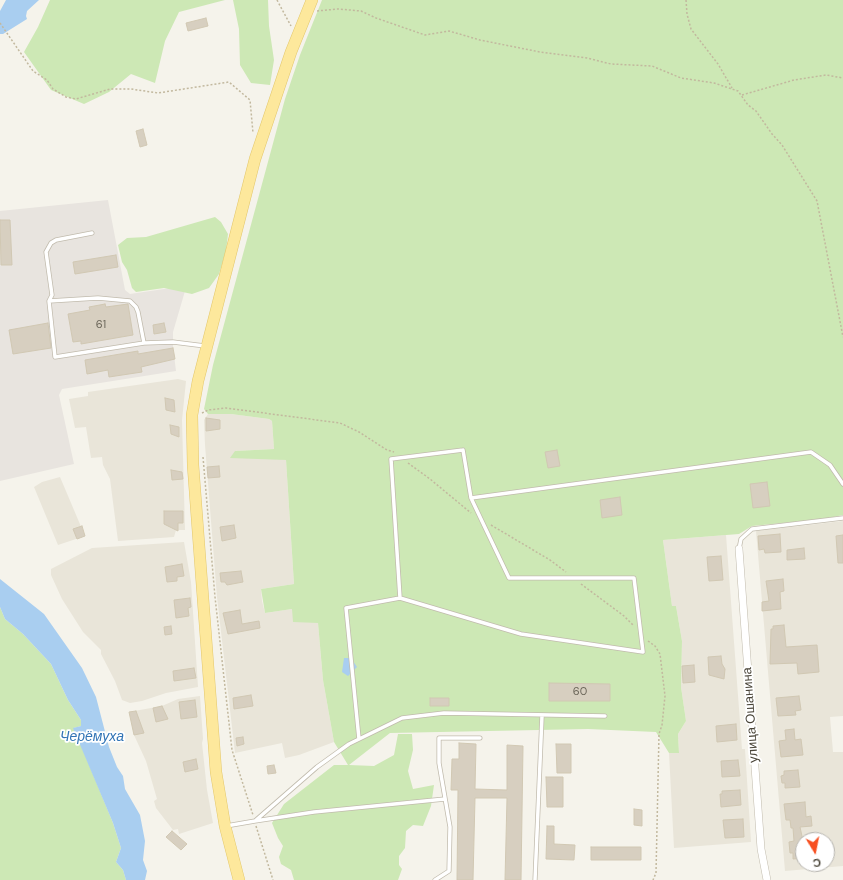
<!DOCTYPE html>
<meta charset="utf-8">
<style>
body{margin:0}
#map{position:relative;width:843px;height:880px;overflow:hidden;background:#f5f3eb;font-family:"DM Sans",sans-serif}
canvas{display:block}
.north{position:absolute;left:795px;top:832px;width:40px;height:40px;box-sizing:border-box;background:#fff;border:1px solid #b6b4af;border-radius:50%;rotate:170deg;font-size:11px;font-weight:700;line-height:16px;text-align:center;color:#494438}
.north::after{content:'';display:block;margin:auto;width:14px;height:18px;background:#f74f20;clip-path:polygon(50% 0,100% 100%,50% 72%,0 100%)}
</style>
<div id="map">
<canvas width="843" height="880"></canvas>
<div class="north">С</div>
</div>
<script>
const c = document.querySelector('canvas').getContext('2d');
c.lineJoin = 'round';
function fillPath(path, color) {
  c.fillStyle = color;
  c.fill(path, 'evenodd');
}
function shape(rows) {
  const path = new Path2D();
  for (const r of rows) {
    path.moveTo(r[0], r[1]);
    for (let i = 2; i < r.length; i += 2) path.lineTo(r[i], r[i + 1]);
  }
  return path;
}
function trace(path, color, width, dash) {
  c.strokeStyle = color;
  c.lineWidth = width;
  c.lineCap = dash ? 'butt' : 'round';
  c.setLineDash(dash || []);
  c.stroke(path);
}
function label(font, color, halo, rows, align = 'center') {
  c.font = font + ' "DM Sans",sans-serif';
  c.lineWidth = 3.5;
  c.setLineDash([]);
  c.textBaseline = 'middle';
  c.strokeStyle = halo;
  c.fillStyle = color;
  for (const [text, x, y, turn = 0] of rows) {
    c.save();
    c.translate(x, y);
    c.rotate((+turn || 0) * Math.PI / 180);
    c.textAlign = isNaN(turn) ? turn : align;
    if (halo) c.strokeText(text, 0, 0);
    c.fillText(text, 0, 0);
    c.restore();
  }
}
fillPath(shape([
 [178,379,186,381,182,420,185,530,176,530,174,537,118,541,110,479,103,465,102,457,91,458,86,427,75,428,69,399,88,396,88,392],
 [208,414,231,414,269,419,272,421,274,449,235,451,286,460,294,584,261,589,262,601,265,613,292,609,318,623,323,680,334,742,299,755,285,758,282,743,235,753,217,597,205,445,204,420],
 [60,477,85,536,58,545,34,487,42,482],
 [843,521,843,716,830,717,833,752,843,752,843,866,785,871,756,531],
 [803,840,827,840,827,864,803,864],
 [726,535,742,749,745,749,751,842,674,848,669,753,679,752,678,734,686,721,681,687,682,641,676,606,672,606,663,540],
 [184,542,191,582,198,687,166,693,142,701,130,703,122,700,115,681,101,654,101,650,83,632,62,599,51,575,51,569,92,548],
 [200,696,203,739,202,743,207,790,213,823,179,834,178,829,173,830,156,808,154,801,157,799,146,761,134,735,129,712,162,706,178,699]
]), '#e9e5d9');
fillPath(shape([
 [108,200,125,290,130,294,184,286,185,291,173,332,173,347,176,371,62,389,59,395,74,464,0,481,0,211]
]), '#e8e4df');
fillPath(shape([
 [50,0,225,0,179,12,165,41,155,83,131,74,109,92,84,104,51,90,24,52,38,27],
 [233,0,268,0,269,26,274,60,270,85,251,83,240,65,239,29],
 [322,0,843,0,843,515,824,519,752,526,739,534,663,540,672,606,676,606,682,641,681,687,686,721,678,734,679,753,669,753,656,732,588,729,390,733,349,765,374,766,394,755,398,734,412,734,413,750,408,771,413,789,434,785,431,806,423,826,413,825,406,831,405,848,399,856,399,865,402,869,398,880,294,880,291,870,281,864,279,857,283,846,278,838,272,823,284,804,334,765,348,765,334,742,323,680,318,623,293,622,292,609,265,613,261,589,294,584,286,460,230,458,235,451,274,449,272,421,269,419,231,414,208,414,204,409,213,365,285,99,300,55],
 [215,217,221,222,228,234,226,251,219,274,209,288,192,294,164,288,136,292,132,288,127,270,122,262,118,245,127,238,146,237],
 [0,607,5,619,23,634,51,664,68,700,81,720,81,726,74,728,113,823,121,848,116,862,123,870,126,880,0,880]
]), '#cde8b5');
fillPath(shape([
 [6,0,39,0,27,11,26,16,27,19,3,34,0,34,0,11],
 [0,579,44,614,82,668,96,697,109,747,117,767,123,776,125,789,140,815,145,841,143,860,147,871,145,880,126,880,123,870,116,862,121,848,113,823,73,728,81,726,81,720,68,700,51,664,23,634,5,619,0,607],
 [344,658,351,658,357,667,348,676,342,672]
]), '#a9cef0');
const building = shape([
 [206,18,208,26,188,31,186,23,206,18],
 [143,129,147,145,140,147,136,131,143,129],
 [0,220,10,220,12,265,1,265,0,220],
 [116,255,118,267,75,274,73,262,116,255],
 [105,304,106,307,128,304,133,335,81,344,81,341,73,342,68,314,90,310,89,307,105,304],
 [48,323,51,348,13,354,9,330,48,323],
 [164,323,166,332,154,334,153,325,164,323],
 [173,348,175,359,141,367,142,372,109,377,108,370,87,374,85,360,138,351,138,354,173,348],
 [165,398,174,400,175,412,166,410,165,398],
 [206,418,220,420,220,429,206,431,206,418],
 [170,425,179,427,179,437,171,434,170,425],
 [557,450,560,466,548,468,545,452,557,450],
 [219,466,220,477,208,478,207,467,219,466],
 [171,470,182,472,183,479,172,480,171,470],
 [767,482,770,506,753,508,750,484,767,482],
 [620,497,622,515,602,518,600,500,620,497],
 [164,511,183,511,183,523,178,523,178,531,164,524,164,511],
 [234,525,236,538,222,541,220,527,234,525],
 [82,526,85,536,77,539,73,529,82,526],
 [780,534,781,552,765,553,764,549,759,550,758,536,780,534],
 [843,535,843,563,838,563,836,536,843,535],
 [804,548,805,559,787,560,787,550,804,548],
 [721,556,723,580,709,581,707,557,721,556],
 [182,564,184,576,177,577,177,581,167,582,165,567,182,564],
 [241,571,243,582,227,585,225,582,221,582,220,573,241,571],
 [783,579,784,591,780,592,781,609,762,611,762,602,769,601,766,581,783,579],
 [190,598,191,607,188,608,189,616,176,618,174,600,190,598],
 [240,610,242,624,259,621,260,628,228,634,223,613,240,610],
 [784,625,786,647,817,645,819,672,798,674,797,663,770,664,771,629,773,629,773,626,784,625],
 [171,626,172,634,165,635,164,627,171,626],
 [721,656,722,664,725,669,724,679,709,675,708,657,721,656],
 [694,665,695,682,683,683,682,666,694,665],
 [194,668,196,678,174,681,173,671,194,668],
 [549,683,610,684,610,701,549,701,549,683],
 [251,695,253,706,234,709,233,698,251,695],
 [799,696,801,710,795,711,796,715,778,716,776,698,799,696],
 [430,698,449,698,449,706,430,706,430,698],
 [195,700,197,717,181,719,179,702,195,700],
 [162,706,168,719,156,722,153,708,162,706],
 [136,711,144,733,134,735,129,712,136,711],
 [736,724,737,740,717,742,716,726,736,724],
 [794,729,795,740,801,739,803,755,781,757,779,741,786,740,785,730,794,729],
 [243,737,244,744,237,746,236,738,243,737],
 [459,743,476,744,475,789,507,790,507,745,523,746,521,880,505,880,507,798,475,798,473,880,457,880,458,790,451,790,452,759,459,759,459,743],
 [556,744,571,744,571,773,557,773,556,744],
 [196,759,198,769,185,772,183,762,196,759],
 [738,760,740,776,722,777,721,761,738,760],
 [274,765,276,773,268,774,267,766,274,765],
 [798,770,800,787,785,788,785,783,782,783,781,776,784,775,784,771,798,770],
 [546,777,563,777,563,807,547,807,546,777],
 [740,790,741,805,721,807,720,794,722,794,722,791,740,790],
 [805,802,806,817,811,816,812,826,800,827,803,841,803,858,793,859,793,853,790,853,789,842,794,841,793,828,791,828,790,820,786,820,784,804,805,802],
 [634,809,642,810,642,826,634,825,634,809],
 [743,819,744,837,725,838,723,820,743,819],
 [547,826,554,826,554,844,575,845,574,860,546,859,547,826],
 [172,831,187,844,181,850,166,837,172,831],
 [591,847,641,847,641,860,591,860,591,847]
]);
fillPath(building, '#d7cfc0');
trace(building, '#d1c8b3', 1);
const lane = shape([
 [92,233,56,240,51,243,46,252,52,295,49,301,55,357,144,343,173,342,205,346],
 [49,301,98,298,130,301,136,307,138,312,144,343],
 [463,450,471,498,509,578,634,578,643,652,521,634,400,598,391,459,463,450],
 [471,498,811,452,830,465,843,484],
 [739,549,741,539,752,529,843,518],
 [359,739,346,608,400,598],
 [255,821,314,812,445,799],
 [226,826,255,821,317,767,349,744,402,718,444,713,605,716],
 [435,880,449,871,450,827,439,763,439,738,480,738],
 [535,880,542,716]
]);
const street = shape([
 [739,549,761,849,767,880]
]);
const primary = shape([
 [239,880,225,826,216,772,193,465,192,415,198,381,255,159,291,52,312,0]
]);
trace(lane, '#c1bbad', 5);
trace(street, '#c1bbad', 8);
trace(primary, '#e3c76b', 12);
trace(shape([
 [277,0,291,26],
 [686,0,687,14,691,29,718,64,732,88],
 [317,11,338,9,361,11,376,18,425,35,449,31,480,40,540,52,587,58,611,64,652,66,681,78,714,83,738,91,748,105,756,111,772,134,782,145,817,201,843,337],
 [0,23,33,71,47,80,53,89,66,97,76,99,110,89,131,89,158,93,229,82,250,100,253,133],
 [742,95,794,80,826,75,843,78],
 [202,413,208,410,226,408,340,423,359,432,387,450,394,452],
 [203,457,215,597,232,750,253,815],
 [408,463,430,479,471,513],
 [491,525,550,560,566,572],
 [581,584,624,616,634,626],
 [648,641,655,646,660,654,665,696,662,725,659,734,656,873,653,880],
 [256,826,273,880]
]), '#c2b89e', 1.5, [2, 2]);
trace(lane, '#fff', 3.5);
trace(street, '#fff', 7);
trace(primary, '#fde89c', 11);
label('11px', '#6c675a', null, [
 ["61",101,325],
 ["60",580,692]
]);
label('13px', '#494438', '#fff', [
 ["улица Ошанина",751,715,-94]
]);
label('italic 14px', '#3274b5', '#fff', [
 ["Черёмуха",92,737]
]);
</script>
